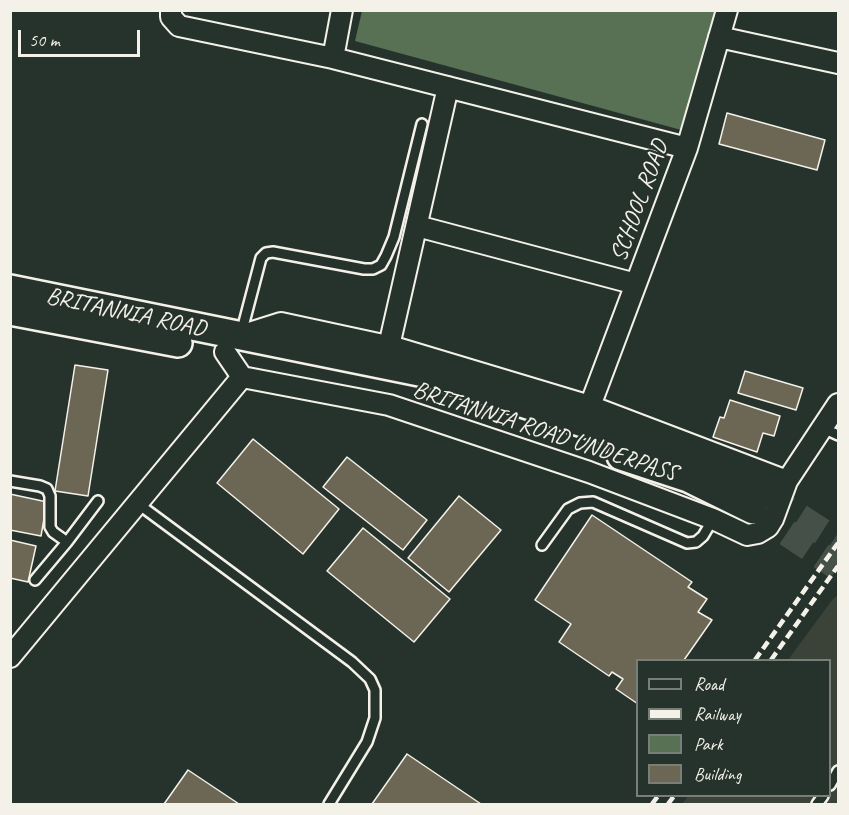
<!DOCTYPE html>
<style>
body{margin:0}
#map{position:relative;width:849px;height:815px;overflow:hidden;background:#26332d;font-family:Caveat,sans-serif}
canvas{display:block}
.frame{position:absolute;inset:0;border:12px solid #f4f1e8;pointer-events:none}
.legend{position:absolute;left:636px;top:659px;width:195px;height:138px;box-sizing:border-box;background:#26332d;border:2px solid #787f78;margin:0;padding:8px 10px;list-style:none;font-size:18px;color:#f4f1e8}
.legend li{display:flex;align-items:center;gap:12px;height:30px}
.legend b{width:30px;border:2px solid #787f78}
.scale{position:absolute;left:18px;top:30px;width:122px;height:27px;box-sizing:border-box;border:3px solid #f4f1e8;border-top:0;padding-left:8px;font-size:18px;line-height:21px;white-space:nowrap;color:#f4f1e8;-webkit-text-stroke:4px #26332d;paint-order:stroke}
</style>
<div id="map">
<canvas width="849" height="815"></canvas>
<div class="frame"></div>
<ul class="legend">
<li><b style="height:8px;background:#26332d"></b>Road</li>
<li><b style="height:8px;background:#f4f1e8"></b>Railway</li>
<li><b style="height:16px;background:#587054"></b>Park</li>
<li><b style="height:16px;background:#6c6755"></b>Building</li>
</ul>
<div class="scale">50 m</div>
</div>
<script>
const c = document.querySelector('canvas').getContext('2d');
c.lineJoin = 'round';
function fillPath(path, color) {
  c.fillStyle = color;
  c.fill(path, 'evenodd');
}
function shape(rows) {
  const path = new Path2D();
  for (const r of rows) {
    path.moveTo(r[0], r[1]);
    for (let i = 2; i < r.length; i += 2) path.lineTo(r[i], r[i + 1]);
  }
  return path;
}
function trace(path, color, width, dash) {
  c.strokeStyle = color;
  c.lineWidth = width;
  c.lineCap = dash ? 'butt' : 'round';
  c.setLineDash(dash || []);
  c.stroke(path);
}
function label(font, color, halo, rows, align = 'center') {
  c.font = font + ' Caveat,sans-serif';
  c.lineWidth = 4.5;
  c.setLineDash([]);
  c.textBaseline = 'middle';
  c.strokeStyle = halo;
  c.fillStyle = color;
  for (const [text, x, y, turn = 0] of rows) {
    c.save();
    c.translate(x, y);
    c.rotate((+turn || 0) * Math.PI / 180);
    c.textAlign = isNaN(turn) ? turn : align;
    if (halo) c.strokeText(text, 0, 0);
    c.fillText(text, 0, 0);
    c.restore();
  }
}
fillPath(shape([
 [838,595,838,804,682,804,688,796,830,796,830,660,788,660,832,600]
]), '#3b4339');
fillPath(shape([
 [362,11,718,11,685,131,355,41]
]), '#587054');
const building = shape([
 [727,113,825,140,817,170,719,144,727,113],
 [75,365,108,370,88,496,55,491,75,365],
 [745,371,803,388,796,410,738,393,745,371],
 [730,400,780,416,774,436,763,433,757,452,713,437,720,417,724,418,730,400],
 [253,439,339,509,303,554,217,483,253,439],
 [347,457,427,520,403,550,323,487,347,457],
 [10,494,47,502,41,536,10,530,10,494],
 [459,496,501,530,449,592,408,558,459,496],
 [592,515,692,582,688,587,707,599,698,612,712,620,684,660,638,660,638,704,616,689,623,679,612,672,609,676,559,642,571,624,535,600,592,515],
 [363,528,450,599,414,642,327,571,363,528],
 [10,540,36,546,28,582,10,578,10,540],
 [407,754,481,804,372,804,407,754],
 [188,770,239,804,164,804,188,770]
]);
fillPath(building, '#6c6755');
trace(building, '#f4f1e8', 1.5);
trace(shape([
 [765,495,838,542],
 [753,510,838,567]
]), '#455049', 27, [27, 14]);
const service = shape([
 [241,334,261,258,266,253,273,252,364,269,373,269,381,265,386,256,394,237,422,124],
 [823,428,838,435],
 [10,481,40,486,47,489,50,496,50,527,53,532,67,542,98,501],
 [137,503,352,662,370,679,375,690,375,718,367,742,329,804],
 [542,545,568,509,580,503,593,502,687,543,696,542,703,536,713,519],
 [35,580,67,542],
 [830,785,838,771],
 [817,804,823,796]
]);
const minor = shape([
 [171,10,171,17,179,26,333,58,687,148],
 [719,37,838,63],
 [333,58,342,10],
 [417,226,636,284],
 [243,335,281,323,397,348,590,406,787,481,838,404],
 [389,346,448,87],
 [225,352,242,377,389,405,589,472,713,519,747,535,758,533,768,527,773,519,787,481],
 [590,406,687,148,727,10],
 [10,657,242,377]
]);
const secondary = shape([
 [10,289,439,376,696,460,765,495],
 [10,311,178,343],
 [621,456,688,478,753,510]
]);
trace(service, '#f4f1e8', 14);
trace(minor, '#f4f1e8', 24);
trace(secondary, '#f4f1e8', 32);
trace(service, '#26332d', 9);
trace(minor, '#26332d', 20);
trace(secondary, '#26332d', 27);
trace(shape([
 [755,660,838,543],
 [771,660,838,566],
 [652,804,658,796],
 [668,804,674,796]
]), '#f4f1e8', 4.5, [9, 4.5]);
label('24px', '#f4f1e8', '#26332d', [
 ["SCHOOL ROAD",640,201,-70],
 ["BRITANNIA ROAD",126,313,12],
 ["BRITANNIA ROAD UNDERPASS",545,432,18]
]);
</script>
